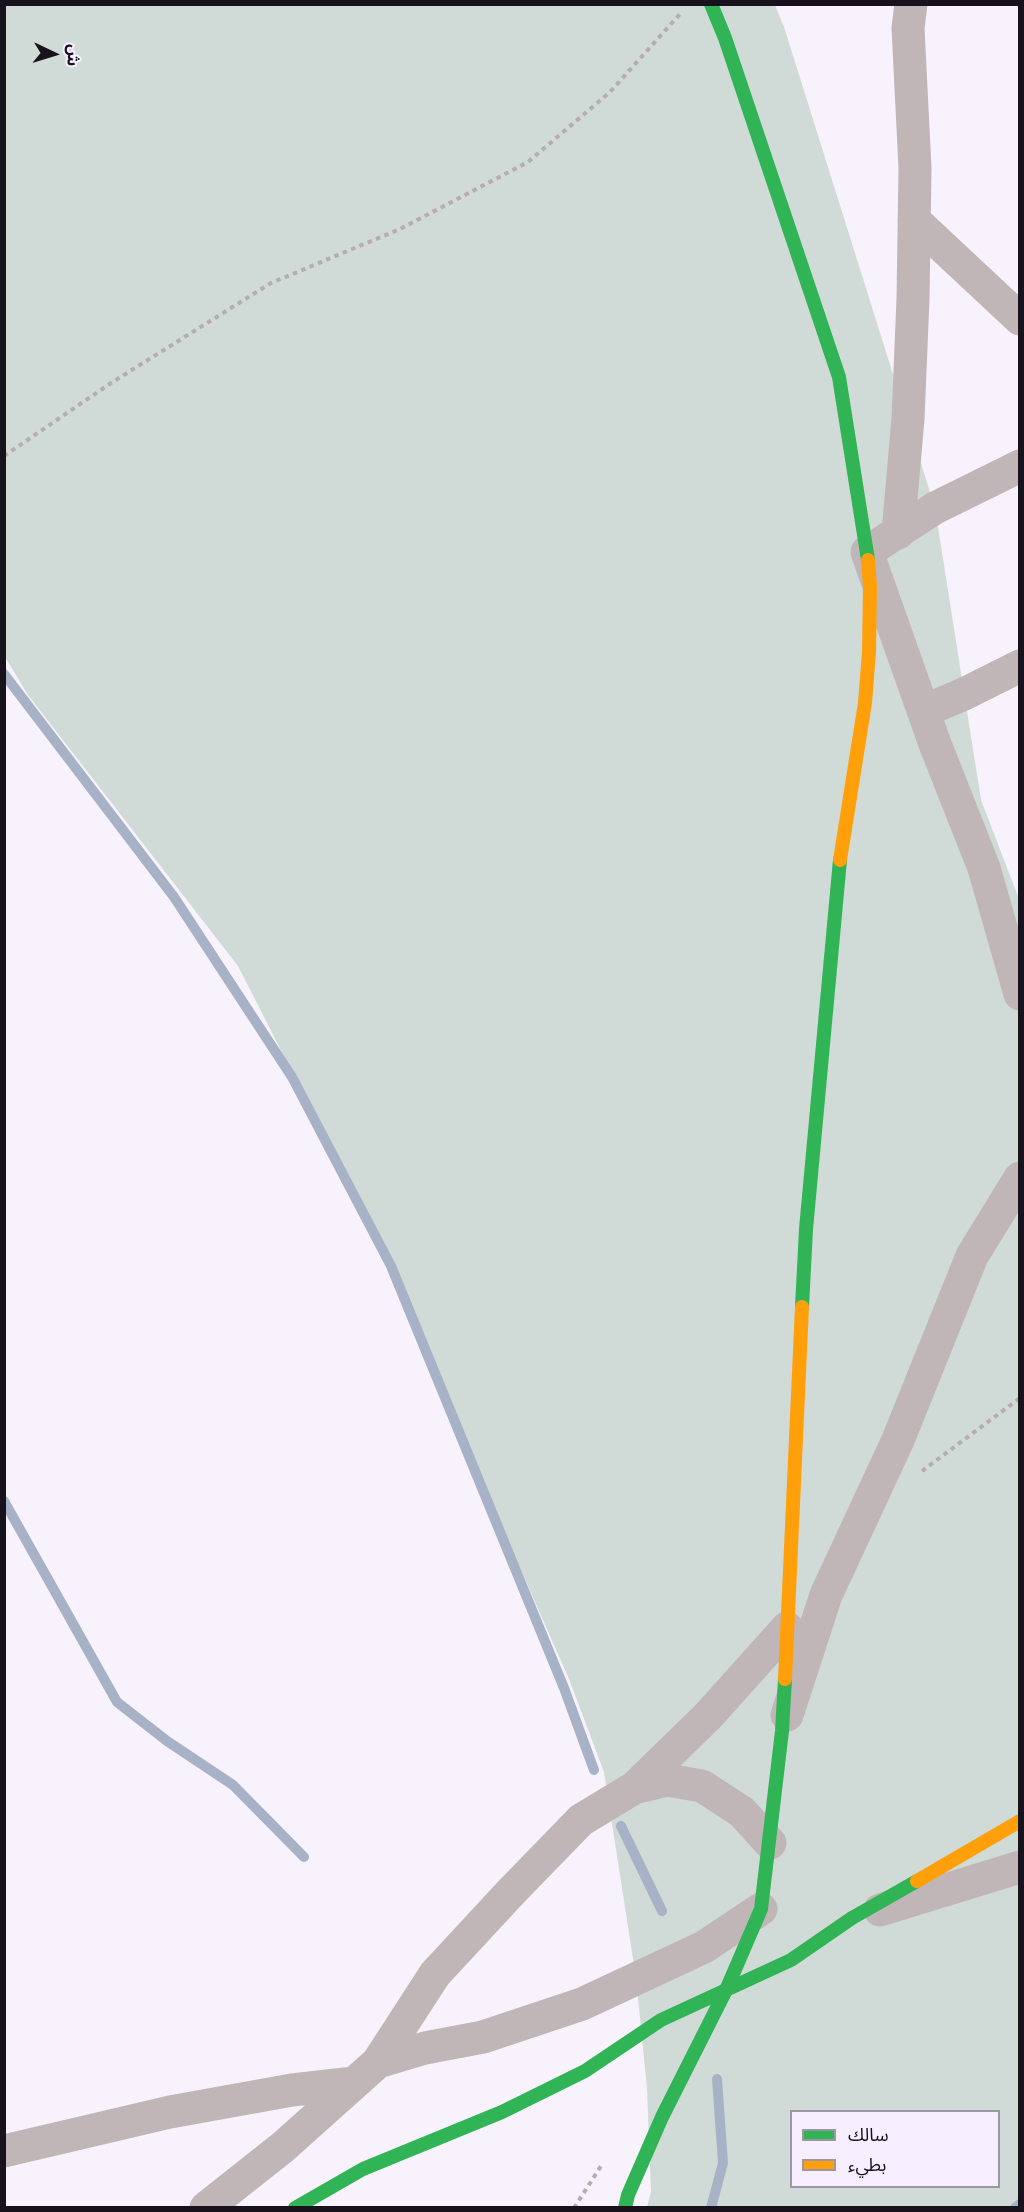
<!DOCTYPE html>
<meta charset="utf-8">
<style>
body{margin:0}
#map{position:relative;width:1024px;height:2212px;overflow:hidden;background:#f7f2fb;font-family:"Sofia Sans Condensed","Noto Sans Arabic",sans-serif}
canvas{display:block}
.frame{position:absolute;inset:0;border:6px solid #17121b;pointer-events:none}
.legend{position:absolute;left:790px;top:2110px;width:210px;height:78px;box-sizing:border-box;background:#f7eeff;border:2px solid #9d96a4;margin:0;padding:8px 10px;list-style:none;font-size:18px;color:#17121b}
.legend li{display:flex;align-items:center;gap:12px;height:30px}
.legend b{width:30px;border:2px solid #9d96a4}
.north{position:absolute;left:24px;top:24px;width:60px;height:60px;-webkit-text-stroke:4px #f7eeff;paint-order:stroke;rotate:94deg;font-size:16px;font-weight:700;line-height:24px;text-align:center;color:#17121b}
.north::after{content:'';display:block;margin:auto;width:21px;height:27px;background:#17121b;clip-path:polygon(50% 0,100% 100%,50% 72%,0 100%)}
</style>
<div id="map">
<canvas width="1024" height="2212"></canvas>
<div class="frame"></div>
<ul class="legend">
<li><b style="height:8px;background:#30b455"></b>سالك</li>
<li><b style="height:8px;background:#ff9f0a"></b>بطيء</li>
</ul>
<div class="north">ش</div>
</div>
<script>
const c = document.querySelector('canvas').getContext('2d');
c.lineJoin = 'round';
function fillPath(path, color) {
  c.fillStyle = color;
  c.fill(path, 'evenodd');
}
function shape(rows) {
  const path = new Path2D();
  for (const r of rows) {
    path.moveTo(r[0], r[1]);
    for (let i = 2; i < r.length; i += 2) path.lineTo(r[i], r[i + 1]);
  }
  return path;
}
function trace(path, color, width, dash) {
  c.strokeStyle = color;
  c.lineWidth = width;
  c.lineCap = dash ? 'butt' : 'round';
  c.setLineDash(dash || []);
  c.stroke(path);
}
fillPath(shape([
 [4,5,775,5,784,27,935,508,981,800,1019,899,1019,2207,647,2207,651,2192,647,2088,636,1978,604,1772,569,1679,465,1443,454,1427,391,1266,238,966,28,695,5,657],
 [792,2112,998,2112,998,2186,792,2186]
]), '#d0dad6');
trace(shape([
 [4,674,174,897,292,1077,391,1266,564,1688,594,1770],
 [4,1501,117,1702,167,1741,233,1785,304,1857],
 [621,1826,662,1911],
 [711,2208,723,2163,717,2079],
 [1015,2208,1020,2204]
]), '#a7b2c7', 10);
trace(shape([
 [4,456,111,383,271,283,400,229,528,162,610,92,680,14],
 [922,1471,1020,1398],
 [574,2208,601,2166]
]), '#b6adb0', 4, [4.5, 4.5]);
trace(shape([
 [914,220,1020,319],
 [1020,466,935,508,867,552,935,744,984,868,1020,994],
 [898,533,908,419,913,299,915,168,908,28,911,4],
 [924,711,964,694,1020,666],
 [787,1715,826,1595,898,1440,972,1256,1020,1178],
 [635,1787,708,1716,787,1628],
 [880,1910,1020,1867],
 [378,2062,435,1974,511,1892,581,1820,634,1788,667,1780,702,1786,742,1812,770,1843],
 [4,2151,170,2112,292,2090,354,2083],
 [206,2208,283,2147,378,2062,425,2048,483,2037,582,2004,704,1947,761,1909]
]), '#c0b6b8', 33);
trace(shape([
 [711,4,725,38,839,377,868,560],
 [802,1307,806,1229,840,860],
 [295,2208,363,2169,502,2112,585,2071,661,2020,791,1960,852,1918,917,1881],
 [625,2208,628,2195,662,2117,727,1988,761,1909,782,1731,785,1679]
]), '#30b455', 14);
trace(shape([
 [840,860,865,703,869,652,870,587,868,560],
 [785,1679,802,1307],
 [917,1881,1020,1821]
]), '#ff9f0a', 14);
</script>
